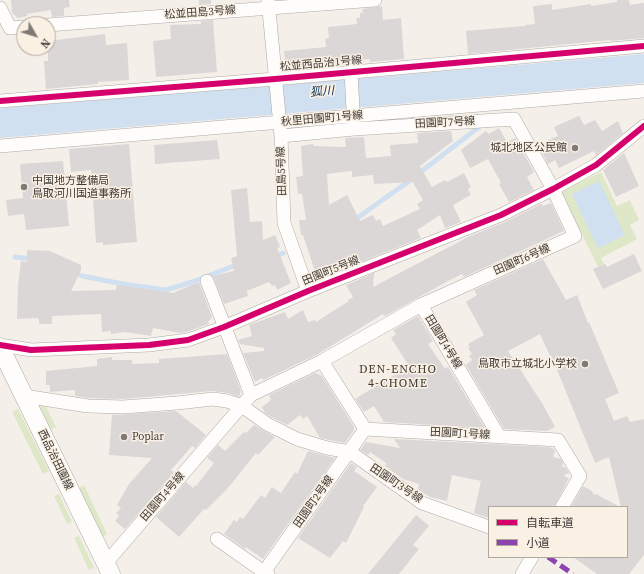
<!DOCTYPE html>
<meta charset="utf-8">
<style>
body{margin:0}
#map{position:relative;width:644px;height:574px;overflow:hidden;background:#f5efe9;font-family:"Source Serif 4","Noto Sans JP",serif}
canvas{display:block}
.legend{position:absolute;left:488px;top:506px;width:140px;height:52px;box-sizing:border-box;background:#faf0e4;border:1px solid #afa89f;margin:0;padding:5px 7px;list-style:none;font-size:12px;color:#3f3b37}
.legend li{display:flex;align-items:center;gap:8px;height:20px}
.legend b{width:20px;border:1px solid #afa89f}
.north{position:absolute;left:16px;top:16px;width:40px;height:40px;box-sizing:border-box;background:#faf0e4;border:1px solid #afa89f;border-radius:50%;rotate:129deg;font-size:11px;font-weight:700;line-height:16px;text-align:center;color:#3f3b37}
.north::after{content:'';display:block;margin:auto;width:14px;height:18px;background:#7f7a75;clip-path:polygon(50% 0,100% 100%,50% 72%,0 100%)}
</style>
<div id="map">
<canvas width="644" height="574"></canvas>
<ul class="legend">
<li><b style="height:5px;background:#d6006c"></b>自転車道</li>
<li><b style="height:5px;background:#8e44ad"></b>小道</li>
</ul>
<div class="north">N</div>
</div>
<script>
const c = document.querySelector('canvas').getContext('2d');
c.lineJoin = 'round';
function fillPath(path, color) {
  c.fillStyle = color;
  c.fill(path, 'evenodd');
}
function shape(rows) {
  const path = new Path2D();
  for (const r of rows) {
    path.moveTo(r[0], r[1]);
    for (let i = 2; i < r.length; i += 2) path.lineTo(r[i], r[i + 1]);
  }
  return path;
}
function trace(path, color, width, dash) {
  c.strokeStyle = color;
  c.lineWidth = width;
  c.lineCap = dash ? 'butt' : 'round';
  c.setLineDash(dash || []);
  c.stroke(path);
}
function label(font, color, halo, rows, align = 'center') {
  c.font = font + ' "Source Serif 4","Noto Sans JP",serif';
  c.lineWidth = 3;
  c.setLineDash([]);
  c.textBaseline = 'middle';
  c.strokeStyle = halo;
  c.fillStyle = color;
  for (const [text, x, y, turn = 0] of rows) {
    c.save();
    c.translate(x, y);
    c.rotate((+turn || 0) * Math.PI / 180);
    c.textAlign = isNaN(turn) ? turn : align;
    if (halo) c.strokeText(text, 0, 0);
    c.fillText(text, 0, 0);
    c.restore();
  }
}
fillPath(shape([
 [601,172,617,206,630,200,639,220,630,225,637,239,601,258,604,264,598,267,561,191],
 [43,401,56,427,51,430,38,402],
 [18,409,49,471,43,474,12,412],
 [84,485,107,534,102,537,79,488],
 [59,494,72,522,67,524,54,496],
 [79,536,94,568,89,570,74,538]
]), '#dee8c8');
fillPath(shape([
 [644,54,644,83,0,138,0,108,307,83],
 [599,181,625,235,598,248,572,194]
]), '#d1e0f0');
trace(shape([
 [418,174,479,127],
 [353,221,412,179],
 [15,257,34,259],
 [274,257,283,253],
 [73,273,82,276,123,284,166,290,192,282,239,264]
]), '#d1e0f0', 5);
fillPath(shape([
 [11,0,69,0,70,7,64,8,64,16,52,17,51,10,27,14,27,16,18,18,12,13],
 [199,0,211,0,211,4,199,5],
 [617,0,629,0,630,5,644,3,644,38,610,41,610,40,468,54,466,31,525,26,525,25,535,24,533,6,552,4,552,10,591,4,591,6,617,2],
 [382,6,383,20,401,18,404,59,370,62,370,59,321,65,321,67,286,70,284,51,326,47,325,39,329,38,328,27,357,24,356,18,360,18,360,13,363,13,362,9],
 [213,20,217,72,156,77,153,41,171,39,170,25,201,24,201,21],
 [105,34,106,45,127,43,129,80,98,82,98,84,46,89,44,61,48,61,48,41],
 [579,116,584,125,595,120,602,131,618,121,623,133,596,155,594,151,559,168,555,160,548,164,542,152,550,148,546,141,558,136,554,127],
 [499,128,507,142,515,138,534,172,527,177,534,190,509,202,499,184,501,183,488,159,470,168,461,150,486,131,489,134],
 [451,131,453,141,420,166,432,187,445,180,447,182,464,173,471,187,468,189,471,195,453,205,461,222,445,228,440,215,417,230,421,238,338,271,337,268,317,277,303,235,301,235,299,220,306,220,302,194,298,194,296,177,303,176,301,146,313,144,314,146,346,147,345,138,364,137,366,158,391,156,390,145,418,143,417,133],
 [352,171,352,177,373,175,374,184,413,182,423,200,417,204,420,209,383,226,380,219,376,221,373,215,360,221,347,195,329,205,327,174],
 [217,140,220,159,155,164,154,145],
 [129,144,137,242,103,245,103,242,96,243,91,170,71,172,69,149],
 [624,153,639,186,616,197,603,170],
 [63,161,69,226,26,230,24,214,8,216,6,200,23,198,20,164],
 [247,188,250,222,262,221,263,240,275,235,280,247,277,248,291,283,277,290,275,285,272,286,269,282,247,291,248,296,224,304,213,276,234,271,231,258,237,256,231,190],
 [551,203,564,231,464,277,462,274,448,281,385,316,383,314,318,354,263,380,262,378,255,382,243,353,264,351,264,348,240,344,238,340,252,336,249,325,285,312,288,319,303,310,308,322,315,320,316,322,349,301,348,300,353,297,346,285,374,273,373,287,468,237,505,222,541,204,543,206],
 [27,250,50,251,81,265,81,270,71,291,116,290,117,285,173,293,199,282,212,317,208,322,209,324,186,332,180,333,153,328,151,336,125,332,111,334,111,331,102,332,101,314,52,316,52,324,39,324,39,319,38,320,38,318,17,319,18,285,21,261,27,262],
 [634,254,642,271,603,289,593,269,605,264,607,267],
 [543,259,566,300,577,295,588,323,589,322,619,393,605,399,614,421,627,416,630,422,644,419,644,555,629,574,597,574,573,557,627,557,627,507,621,507,609,457,595,463,551,355,550,356,540,334,508,351,542,403,555,427,547,431,504,429,466,365,472,360,469,356,472,354,468,348,470,347,468,344,484,335,466,302,477,295,474,290],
 [418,316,433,341,428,344,445,369,448,367,453,375,485,428,384,422,374,406,364,412,355,399,409,366,391,338,396,334,393,330],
 [227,354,241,391,239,397,228,393,212,391,123,399,89,398,75,396,75,390,50,392,50,385,46,385,46,371,97,366,97,359,112,357,112,360,132,360,132,364,159,363,159,359],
 [315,373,322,376,354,427,354,430,345,443,320,438,307,416,303,419,300,415,287,425,271,417,265,413,262,407,271,400,269,395],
 [176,411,206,435,195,448,192,446,171,470,174,472,125,529,115,521,119,516,116,513,121,508,117,505,129,484,152,458,109,455,112,415],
 [254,425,275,437,258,455,256,453,228,488,206,510,204,509,179,537,156,517,186,482,193,488,195,485,196,486,214,463,207,458,218,445,225,451,244,432,246,433],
 [394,439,548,447,554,449,555,451,553,457,561,459,563,463,562,467,565,467,569,473,564,475,565,477,569,478,554,507,489,507,489,518,474,513,481,481,452,475,447,501,430,497,418,490,419,484,403,479,385,466,386,463,370,452,368,455,360,450,366,442,400,448],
 [308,451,335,458,263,559,246,547,245,549,224,534,234,520,237,522,240,517,243,519,261,495,265,498,272,487,281,493,295,472,297,474],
 [351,463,357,467,354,471,377,487,363,506,364,507,346,543,343,541,330,558,298,538],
 [583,486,592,491,594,495,596,494,620,507,571,507],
 [416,515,429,526,413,545,419,549,399,574,368,574]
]), '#dad7d6');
const street = shape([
 [268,0,281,136,284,223,308,291],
 [0,8,10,28,24,27],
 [48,25,375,0],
 [351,71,354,129,514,119,553,189,575,236,421,305],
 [0,101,275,79,644,46],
 [281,136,354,129],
 [0,146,644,91],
 [207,281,251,395],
 [0,345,31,350,149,345,188,340,224,327,308,291,501,215,553,189,596,165,644,126],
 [322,361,365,429,558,440,580,476,562,507],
 [24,396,88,406,123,407,177,403,213,399,227,401,242,406,267,424,297,439,327,448,350,452,422,503,489,527],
 [217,539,264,572],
 [106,563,251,395,322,361,421,305,499,436],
 [268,574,264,572,365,429],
 [522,574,532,557]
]);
const secondary = shape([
 [0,347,111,574]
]);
trace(street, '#aea9a4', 14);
trace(secondary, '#aea9a4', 19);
trace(street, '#fefdfc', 13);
trace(secondary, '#fefdfc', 18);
trace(shape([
 [548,557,573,574]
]), '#8e44ad', 5, [10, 5]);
trace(shape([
 [0,101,275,79,644,46],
 [0,345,31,350,149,345,188,340,224,327,308,291,501,215,553,189,596,165,644,126]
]), '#d6006c', 6);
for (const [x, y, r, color] of [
 [575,148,4,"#7f7a75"],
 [24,187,4,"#7f7a75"],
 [585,364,4,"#7f7a75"],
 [124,437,4,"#7f7a75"]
]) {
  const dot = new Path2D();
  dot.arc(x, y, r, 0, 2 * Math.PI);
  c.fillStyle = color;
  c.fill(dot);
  trace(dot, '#faf0e4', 1.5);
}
label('11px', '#3f3b37', '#faf0e4', [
 ["松並田島3号線",200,13,-4],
 ["松並西品治1号線",321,64,-5],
 ["秋里田園町1号線",322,119,-5],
 ["田園町7号線",445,123,-3],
 ["田島5号線",282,171,-92],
 ["田園町6号線",522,260,-24],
 ["田園町5号線",331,271,-22],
 ["田園町4号線",443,342,59],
 ["田園町1号線",460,434,3],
 ["西品治田園線",55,460,64],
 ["田園町3号線",396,484,34],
 ["田園町4号線",163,497,-49],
 ["田園町2号線",314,502,-55]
]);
label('11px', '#3f3b37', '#faf0e4', [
 ["城北地区公民館",567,148],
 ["中国地方整備局",32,181,"left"],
 ["鳥取河川国道事務所",32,194,"left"],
 ["鳥取市立城北小学校",577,364],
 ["Poplar",132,437,"left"]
], 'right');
label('italic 12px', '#003055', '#faf0e4', [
 ["狐川",322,92,-4]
]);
c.letterSpacing = '1px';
label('12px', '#3f3b37', '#faf0e4', [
 ["DEN-ENCHO",398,370],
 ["4-CHOME",398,384]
]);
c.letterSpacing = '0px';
</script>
